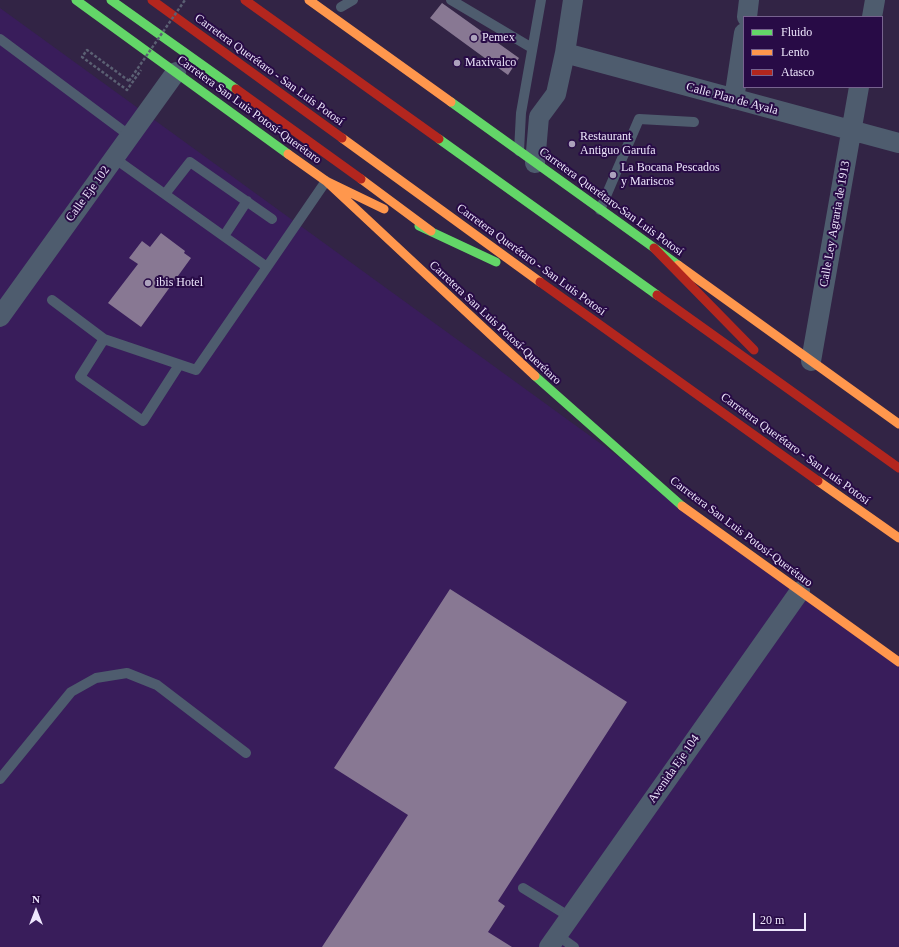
<!DOCTYPE html>
<meta charset="utf-8">
<style>
body{margin:0}
#map{position:relative;width:899px;height:947px;overflow:hidden;background:#322445;font-family:"Times New Roman",serif}
canvas{display:block}
.legend{position:absolute;left:743px;top:16px;width:140px;height:72px;box-sizing:border-box;background:#280b46;border:1px solid #77638f;margin:0;padding:5px 7px;list-style:none;font-size:12px;color:#ede6fc}
.legend li{display:flex;align-items:center;gap:8px;height:20px}
.legend b{width:20px;border:1px solid #77638f}
.north{position:absolute;left:16px;top:891px;width:40px;height:40px;-webkit-text-stroke:3px #280b46;paint-order:stroke;rotate:0deg;font-size:11px;font-weight:700;line-height:16px;text-align:center;color:#ede6fc}
.north::after{content:'';display:block;margin:auto;width:14px;height:18px;background:#ede6fc;clip-path:polygon(50% 0,100% 100%,50% 72%,0 100%)}
.scale{position:absolute;left:753px;top:913px;width:53px;height:18px;box-sizing:border-box;border:2px solid #ede6fc;border-top:0;padding-left:5px;font-size:12px;line-height:14px;white-space:nowrap;color:#ede6fc;-webkit-text-stroke:3px #280b46;paint-order:stroke}
</style>
<div id="map">
<canvas width="899" height="947"></canvas>
<ul class="legend">
<li><b style="height:5px;background:#63d668"></b>Fluido</li>
<li><b style="height:5px;background:#ff974d"></b>Lento</li>
<li><b style="height:5px;background:#b3261e"></b>Atasco</li>
</ul>
<div class="north">N</div>
<div class="scale">20 m</div>
</div>
<script>
const c = document.querySelector('canvas').getContext('2d');
c.lineJoin = 'round';
function fillPath(path, color) {
  c.fillStyle = color;
  c.fill(path, 'evenodd');
}
function shape(rows) {
  const path = new Path2D();
  for (const r of rows) {
    path.moveTo(r[0], r[1]);
    for (let i = 2; i < r.length; i += 2) path.lineTo(r[i], r[i + 1]);
  }
  return path;
}
function trace(path, color, width, dash) {
  c.strokeStyle = color;
  c.lineWidth = width;
  c.lineCap = dash ? 'butt' : 'round';
  c.setLineDash(dash || []);
  c.stroke(path);
}
function label(font, color, halo, rows, align = 'center') {
  c.font = font + ' "Times New Roman",serif';
  c.lineWidth = 4;
  c.setLineDash([]);
  c.textBaseline = 'middle';
  c.strokeStyle = halo;
  c.fillStyle = color;
  for (const [text, x, y, turn = 0] of rows) {
    c.save();
    c.translate(x, y);
    c.rotate((+turn || 0) * Math.PI / 180);
    c.textAlign = isNaN(turn) ? turn : align;
    if (halo) c.strokeText(text, 0, 0);
    c.fillText(text, 0, 0);
    c.restore();
  }
}
fillPath(shape([
 [0,8,899,660,899,947,0,947]
]), '#391d5b');
fillPath(shape([
 [442,3,519,58,508,75,430,18],
 [161,233,185,251,184,253,191,258,141,327,108,303,138,264,129,258,142,241,150,247],
 [450,589,627,702,498,901,505,906,488,932,512,947,322,947,408,815,334,768]
]), '#887893');
trace(shape([
 [129,81,87,50,82,57,127,90,141,70]
]), '#5b6073', 2.5, [3, 2]);
trace(shape([
 [451,0,532,48],
 [341,7,353,0],
 [0,39,130,136],
 [519,151,521,113,541,0],
 [114,158,267,267,326,181],
 [165,194,190,162,272,219],
 [600,210,639,119,694,122],
 [224,236,247,201],
 [52,300,104,339,196,370,267,267],
 [104,339,80,377,143,421,179,365],
 [0,779,71,692,96,678,127,673,157,685,246,753],
 [523,888,570,917],
 [557,935,574,947]
]), '#4e5c6e', 10);
trace(shape([
 [747,17,749,0],
 [872,17,875,0],
 [565,53,899,143],
 [734,99,744,33],
 [535,163,539,117,556,94,565,53,573,0],
 [0,317,176,72],
 [811,361,859,87],
 [549,947,800,591]
]), '#4e5c6e', 20);
trace(shape([
 [76,0,288,154],
 [111,0,236,89],
 [451,102,678,265],
 [439,139,657,295],
 [419,226,496,262],
 [535,376,682,506]
]), '#63d668', 9);
trace(shape([
 [309,0,451,102],
 [342,138,540,282],
 [288,154,326,181,535,376],
 [361,179,431,231],
 [326,181,384,209],
 [678,265,899,424],
 [818,481,899,538],
 [682,506,899,662]
]), '#ff974d', 9);
trace(shape([
 [152,0,342,138],
 [245,0,439,139],
 [236,89,361,179],
 [654,248,754,350],
 [540,282,818,481],
 [657,295,899,468]
]), '#b3261e', 9);
trace(shape([
 [129,81,185,0]
]), '#5b6073', 2.5, [3, 2]);
for (const [x, y, r, color] of [
 [474,38,4,"#aca2bc"],
 [457,63,4,"#aca2bc"],
 [572,144,4,"#aca2bc"],
 [613,175,4,"#aca2bc"],
 [148,283,4,"#aca2bc"]
]) {
  const dot = new Path2D();
  dot.arc(x, y, r, 0, 2 * Math.PI);
  c.fillStyle = color;
  c.fill(dot);
  trace(dot, '#280b46', 1.5);
}
label('12px', '#ede6fc', '#280b46', [
 ["Pemex",482,38],
 ["Maxivalco",465,63],
 ["Restaurant",580,137],
 ["Antiguo Garufa",580,151],
 ["La Bocana Pescados",621,168],
 ["y Mariscos",621,182],
 ["ibis Hotel",156,283]
], 'left');
label('12px', '#ede6fc', '#280b46', [
 ["Carretera Querétaro - San Luis Potosí",269,70,36],
 ["Calle Plan de Ayala",732,99,15],
 ["Carretera San Luis Potosí-Querétaro",249,110,36],
 ["Calle Eje 102",88,194,-54],
 ["Carretera Querétaro-San Luis Potosí",611,202,36],
 ["Calle Ley Agraria de 1913",835,224,-80],
 ["Carretera Querétaro - San Luis Potosí",531,260,36],
 ["Carretera San Luis Potosí-Querétaro",495,323,43],
 ["Carretera Querétaro - San Luis Potosí",795,449,36],
 ["Carretera San Luis Potosí-Querétaro",741,532,37],
 ["Avenida Eje 104",674,769,-55]
]);
</script>
